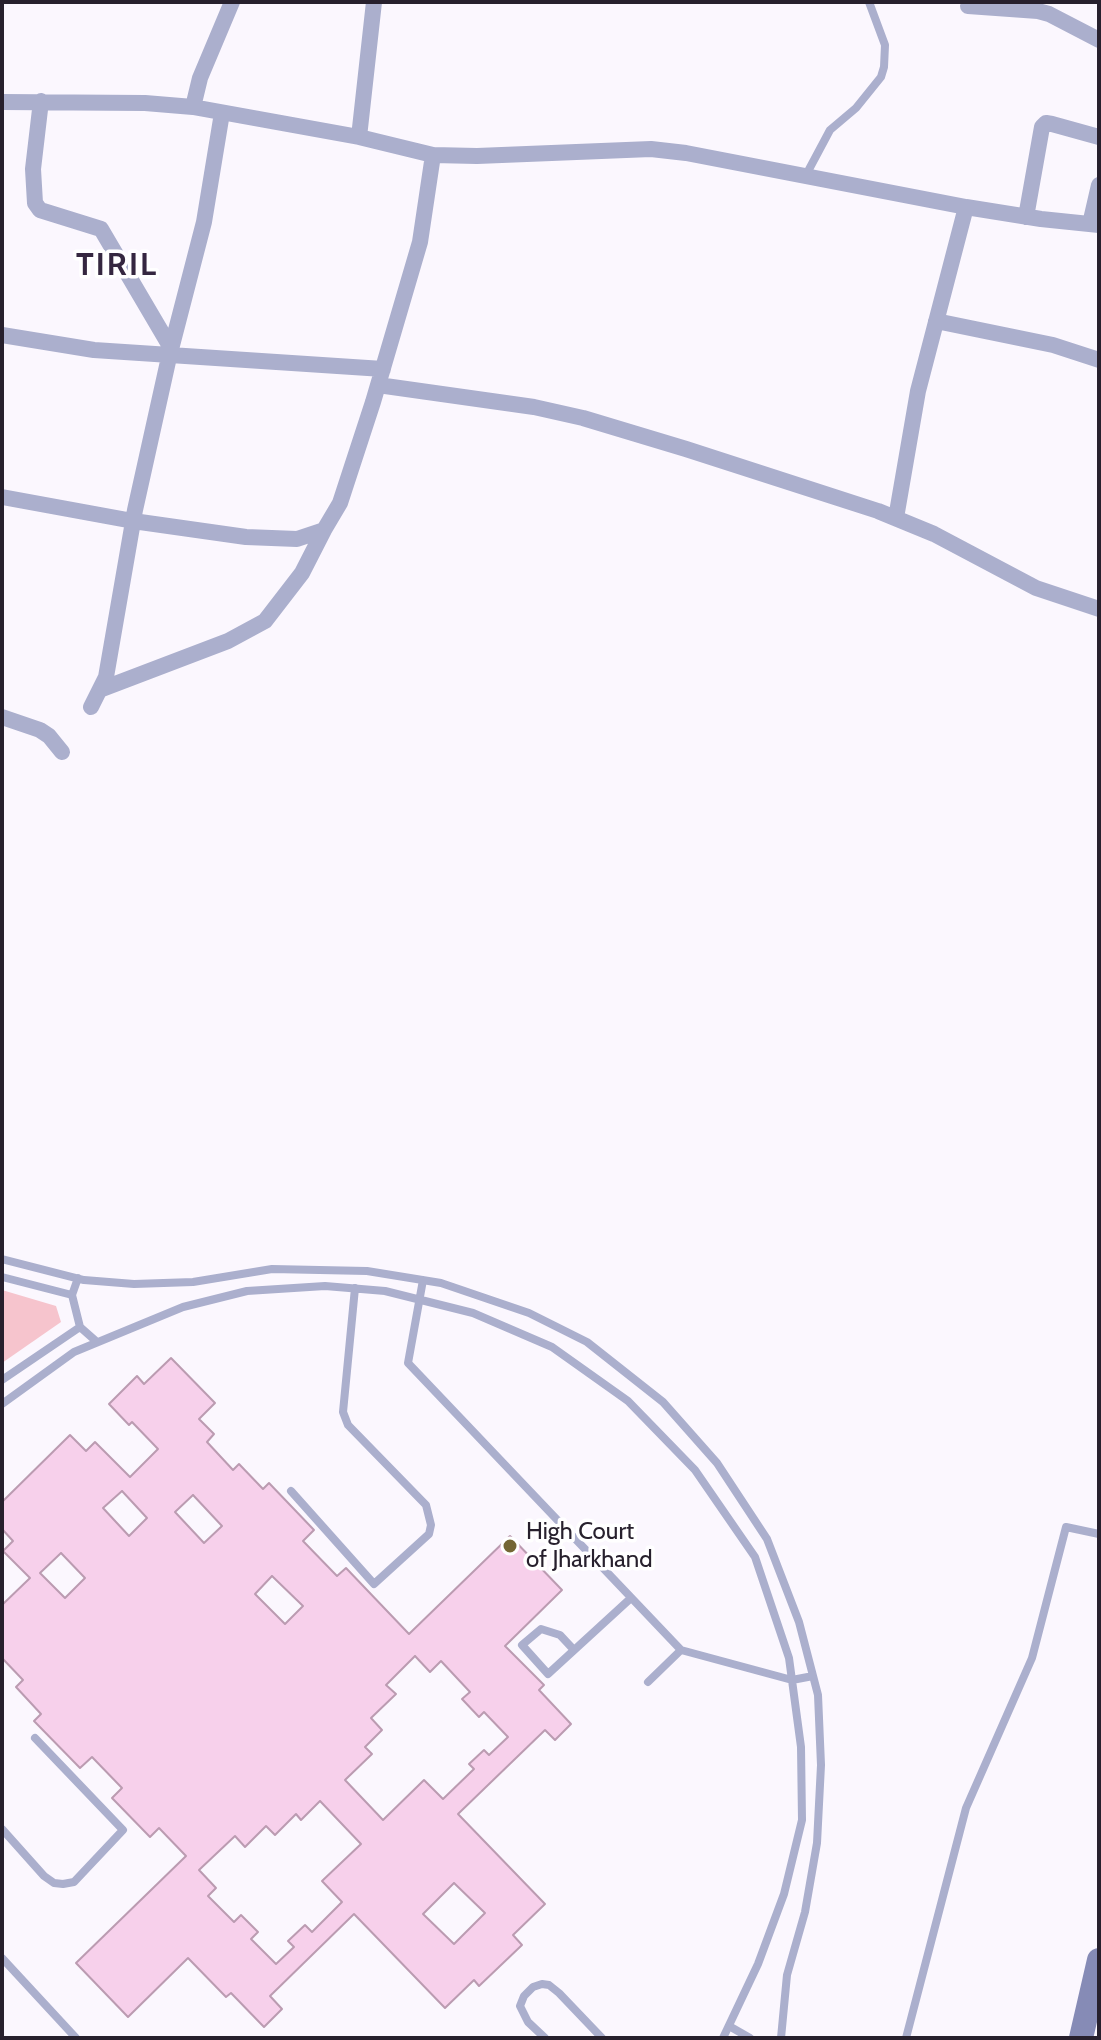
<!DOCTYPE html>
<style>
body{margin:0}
#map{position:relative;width:1101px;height:2040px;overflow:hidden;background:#fbf7fe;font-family:Cabin,sans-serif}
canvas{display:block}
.frame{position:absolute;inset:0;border:4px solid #27202d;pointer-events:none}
</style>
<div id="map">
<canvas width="1101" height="2040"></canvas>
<div class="frame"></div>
</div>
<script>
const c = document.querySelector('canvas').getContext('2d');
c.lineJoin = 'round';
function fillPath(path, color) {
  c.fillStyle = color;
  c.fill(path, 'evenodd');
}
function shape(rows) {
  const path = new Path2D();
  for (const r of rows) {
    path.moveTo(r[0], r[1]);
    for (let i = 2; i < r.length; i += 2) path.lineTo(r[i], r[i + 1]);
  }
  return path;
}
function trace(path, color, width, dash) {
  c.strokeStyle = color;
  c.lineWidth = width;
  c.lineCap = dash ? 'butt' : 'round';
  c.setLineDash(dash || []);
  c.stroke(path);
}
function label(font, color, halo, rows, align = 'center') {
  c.font = font + ' Cabin,sans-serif';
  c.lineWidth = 7;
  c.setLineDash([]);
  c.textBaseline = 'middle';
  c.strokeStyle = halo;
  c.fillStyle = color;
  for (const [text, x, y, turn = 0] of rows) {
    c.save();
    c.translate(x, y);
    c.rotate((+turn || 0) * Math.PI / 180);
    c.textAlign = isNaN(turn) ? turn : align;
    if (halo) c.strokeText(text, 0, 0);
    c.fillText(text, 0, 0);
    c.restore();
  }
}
fillPath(shape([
 [2,1290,56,1306,61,1322,2,1363]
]), '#f6c4cd');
const building = shape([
 [171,1358,215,1403,199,1419,214,1434,207,1442,233,1470,239,1464,263,1489,269,1483,314,1530,303,1541,337,1576,346,1568,409,1634,510,1536,562,1590,505,1646,544,1685,539,1690,571,1724,555,1740,545,1730,458,1814,545,1904,513,1935,522,1945,479,1986,474,1980,445,2008,354,1914,270,1996,282,2009,264,2027,231,1993,226,1997,188,1958,128,2017,76,1963,186,1856,159,1828,150,1837,112,1798,122,1788,92,1757,80,1768,34,1721,41,1714,16,1687,23,1680,2,1658,2,1605,30,1578,3,1551,13,1541,2,1529,2,1502,70,1435,86,1451,95,1442,130,1477,158,1449,132,1422,129,1425,109,1404,137,1376,144,1384,171,1358],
 [122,1491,147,1518,129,1536,103,1508,122,1491],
 [193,1495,222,1526,204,1543,175,1512,193,1495],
 [61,1553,85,1578,65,1598,40,1573,61,1553],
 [272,1576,303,1606,285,1624,255,1594,272,1576],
 [415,1656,430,1672,441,1661,470,1692,462,1699,479,1717,484,1712,508,1737,489,1755,484,1750,469,1764,474,1769,443,1799,424,1780,383,1820,345,1780,372,1754,365,1747,382,1730,371,1718,396,1694,386,1685,415,1656],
 [320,1801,361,1844,322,1881,342,1902,312,1932,305,1925,288,1941,294,1947,276,1964,251,1939,258,1932,241,1915,234,1922,208,1896,216,1888,199,1870,235,1836,245,1847,266,1826,275,1835,296,1814,301,1820,320,1801],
 [454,1883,485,1913,454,1944,423,1914,454,1883]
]);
fillPath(building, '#f7d0eb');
trace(building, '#bb9bb1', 2);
trace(shape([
 [806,175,830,130,856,108,881,77,884,67,885,45,869,2],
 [2,1259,84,1280,134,1284,193,1282,272,1269,367,1271,441,1283,529,1313,587,1342,663,1402,717,1463,767,1539,799,1622,818,1695,821,1765,817,1843,805,1912,787,1975,781,2038],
 [2,1277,72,1295],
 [78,1278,72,1295,80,1327,97,1342],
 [423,1280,408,1363,681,1650,792,1680,813,1676],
 [2,1380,80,1327],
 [2,1404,74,1352,183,1307,247,1291,325,1286,385,1291,473,1313,552,1347,628,1401,695,1470,755,1557,789,1658,801,1747,802,1820,784,1894,758,1964,723,2038],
 [291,1491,374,1584,429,1534,431,1525,426,1505,348,1425,343,1412,355,1288],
 [574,1650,560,1635,541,1629,522,1645,548,1674,631,1598],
 [648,1682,681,1650],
 [2,1829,44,1876,54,1883,63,1884,74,1882,123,1830,35,1738],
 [2,1958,76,2038],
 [729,2026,750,2038],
 [545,2038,528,2022,520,2006,524,1996,533,1987,542,1984,549,1985,559,1993,602,2038],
 [906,2038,966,1808,1032,1658,1066,1527,1099,1534]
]), '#abafcd', 8);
trace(shape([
 [968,6,1038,11,1049,14,1099,40],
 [41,101,33,169,35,203,40,210,101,229,171,348],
 [2,102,145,103,193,107,359,137,433,155,477,156,651,149,686,153,966,207,1041,219,1099,225],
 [193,107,200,78,232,2],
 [359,137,374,2],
 [1026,217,1042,127,1046,123,1052,124,1099,137],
 [1090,224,1099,185],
 [936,321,1053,345,1099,360],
 [2,335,94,350,383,369],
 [378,385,534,407,583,418,686,449,878,511,934,534,1036,588,1099,609],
 [2,497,133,521,246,537,297,539,324,530,340,503,373,402,420,242,433,155],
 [896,518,918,391,966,207],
 [102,689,228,641,265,621,302,573,324,530],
 [91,707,106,677,135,510,169,357,204,222,222,113],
 [2,717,40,730,49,736,62,752]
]), '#abafcd', 16);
trace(shape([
 [1081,2038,1099,1960]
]), '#868bb6', 24);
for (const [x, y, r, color] of [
 [510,1546,8,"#746634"]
]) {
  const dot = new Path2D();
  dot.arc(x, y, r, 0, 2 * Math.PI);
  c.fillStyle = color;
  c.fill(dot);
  trace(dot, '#fff', 3);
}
label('24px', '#27202d', '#fff', [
 ["High Court",526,1532],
 ["of Jharkhand",526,1560]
], 'left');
c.letterSpacing = '2px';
label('bold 32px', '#352740', '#fff', [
 ["TIRIL",117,266]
]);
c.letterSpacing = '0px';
</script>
